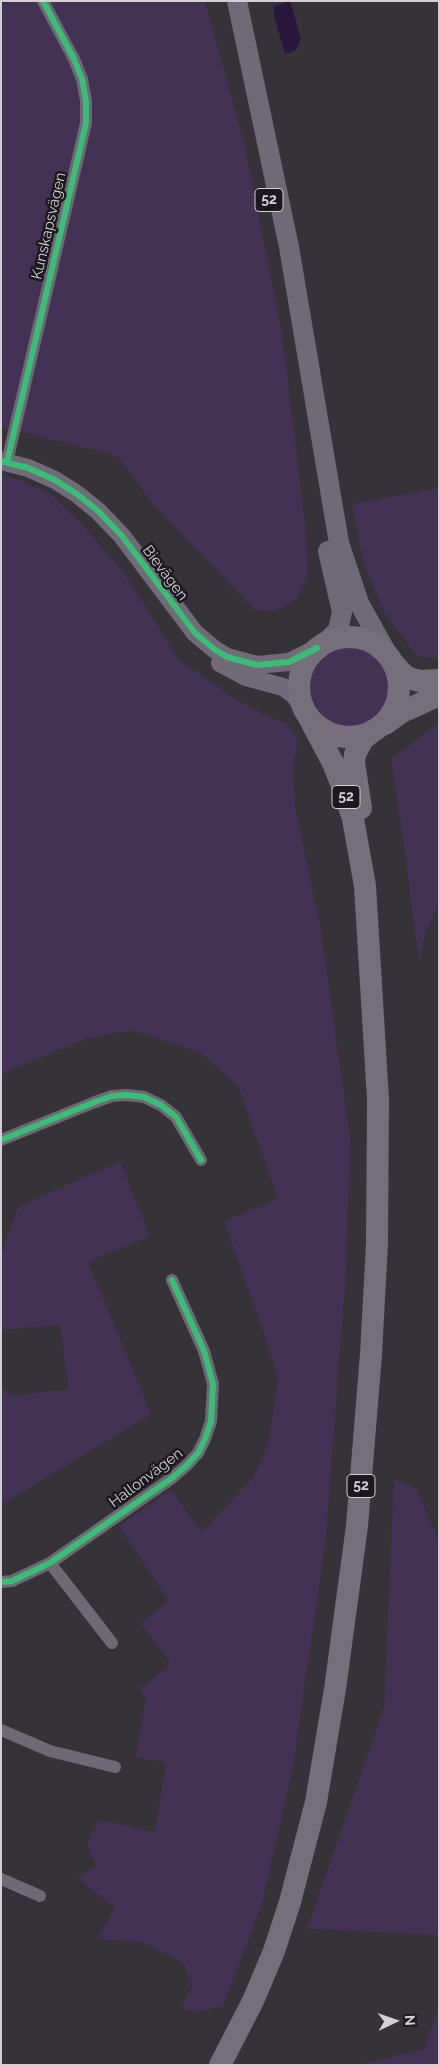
<!DOCTYPE html>
<meta charset="utf-8">
<style>
body{margin:0}
#map{position:relative;width:440px;height:2066px;overflow:hidden;background:#353337;font-family:Raleway,sans-serif}
canvas{display:block}
.frame{position:absolute;inset:0;border:2px solid #d2d0d5;pointer-events:none}
.north{position:absolute;left:370px;top:1996px;width:50px;height:50px;-webkit-text-stroke:4px #1b191d;paint-order:stroke;rotate:87deg;font-size:14px;font-weight:700;line-height:20px;text-align:center;color:#d2d0d5}
.north::after{content:'';display:block;margin:auto;width:18px;height:22px;background:#d2d0d5;clip-path:polygon(50% 0,100% 100%,50% 72%,0 100%)}
</style>
<div id="map">
<canvas width="440" height="2066"></canvas>
<div class="frame"></div>
<div class="north">N</div>
</div>
<script>
const c = document.querySelector('canvas').getContext('2d');
c.lineJoin = 'round';
function fillPath(path, color) {
  c.fillStyle = color;
  c.fill(path, 'evenodd');
}
function shape(rows) {
  const path = new Path2D();
  for (const r of rows) {
    if (r.length === 3) {
      path.moveTo(r[0] + r[2], r[1]);
      path.arc(r[0], r[1], r[2], 0, 2 * Math.PI);
      continue;
    }
    path.moveTo(r[0], r[1]);
    for (let i = 2; i < r.length; i += 2) path.lineTo(r[i], r[i + 1]);
  }
  return path;
}
function trace(path, color, width, dash) {
  c.strokeStyle = color;
  c.lineWidth = width;
  c.lineCap = dash ? 'butt' : 'round';
  c.setLineDash(dash || []);
  c.stroke(path);
}
function label(font, color, halo, rows, align = 'center') {
  c.font = font + ' Raleway,sans-serif';
  c.lineWidth = 5;
  c.setLineDash([]);
  c.textBaseline = 'middle';
  c.strokeStyle = halo;
  c.fillStyle = color;
  for (const [text, x, y, turn = 0] of rows) {
    c.save();
    c.translate(x, y);
    c.rotate((+turn || 0) * Math.PI / 180);
    c.textAlign = isNaN(turn) ? turn : align;
    if (halo) c.strokeText(text, 0, 0);
    c.fillText(text, 0, 0);
    c.restore();
  }
}
fillPath(shape([
 [11,1,205,1,244,143,282,334,306,532,308,577,296,599,275,612,255,610,152,503,118,456,1,427,1,6],
 [1,475,14,478,51,494,81,523,125,574,179,660,241,703,288,725,298,742,293,765,295,807,321,930,350,1139,346,1272,325,1546,292,1772,262,1904,223,2006,196,2012,181,2008,193,1985,183,1962,140,1942,97,1939,115,1908,77,1877,96,1866,87,1842,99,1820,155,1832,166,1763,136,1757,146,1699,140,1689,171,1664,141,1623,169,1601,119,1526,171,1490,202,1532,252,1479,268,1446,278,1378,262,1327,224,1222,278,1198,238,1086,201,1053,130,1030,86,1039,1,1074],
 [439,488,439,659,417,656,385,614,363,561,352,504],
 [349,687,40],
 [439,723,439,905,426,929,419,964,405,852,391,759],
 [120,1161,150,1236,88,1262,151,1414,1,1505,1,1387,12,1396,69,1389,60,1325,1,1330,1,1255,18,1207],
 [394,1479,417,1490,439,1542,439,1935,307,1929,384,1707],
 [439,2007,439,2065,357,2065,424,2049]
]), '#443255');
fillPath(shape([
 [290,1,301,38,296,50,285,54,274,16,274,6]
]), '#2a183c');
trace(shape([
 [7,462,86,123,86,101,82,79,74,59,43,1],
 [1,1140,95,1102,112,1096,127,1095,144,1097,161,1105,176,1117,201,1160],
 [50,1563,112,1643],
 [1,1582,12,1581,50,1563,172,1478,187,1465,198,1453,205,1439,211,1421,213,1384,204,1351,172,1280],
 [1,1730,50,1751,115,1767],
 [1,1879,40,1896]
]), '#6e6974', 12);
trace(shape([
 [1,461,28,468,55,480,77,494,98,511,122,536,195,633,214,649,227,657,257,665,289,662,317,648],
 [220,663,246,677,283,687,294,695,303,707]
]), '#716a78', 18);
trace(shape([
 [237,1,289,247,339,543,359,603,389,657],
 [325,643,338,630,342,612,328,551]
]), '#706976', 20);
trace(shape([
 [349,687,50],
 [393,663,404,675,412,679,420,681,439,680],
 [385,724,402,712,439,695],
 [361,808,354,763,355,754,363,739,372,732],
 [220,2065,253,2001,274,1951,290,1902,316,1802,335,1689,357,1526,371,1354,377,1244,378,1099,365,886,353,819,344,791,333,763,307,714]
]), '#756f7b', 22);
trace(shape([
 [1,461,28,468,55,480,77,494,98,511,122,536,195,633,214,649,227,657,257,665,289,662,317,648],
 [7,462,86,123,86,101,82,79,74,59,43,1],
 [1,1140,95,1102,112,1096,127,1095,144,1097,161,1105,176,1117,201,1160],
 [1,1582,12,1581,50,1563,172,1478,187,1465,198,1453,205,1439,211,1421,213,1384,204,1351,172,1280]
]), '#3abd76', 6);
for (const [x, y, w] of [
 [269,200,28],
 [346,797,28],
 [361,1486,28]
]) {
  const box = new Path2D();
  box.roundRect(x - w / 2, y - 11.5, w, 23, 4);
  c.fillStyle = '#1b191d';
  c.fill(box);
  trace(box, '#d2d0d5', 1);
}
label('bold 14px', '#d2d0d5', null, [
 ["52",269,200],
 ["52",346,797],
 ["52",361,1486]
]);
label('15px', '#d2d0d5', '#1b191d', [
 ["Kunskapsvägen",49,226,-77],
 ["Bievägen",165,573,53],
 ["Hallonvägen",146,1478,-37]
]);
</script>
